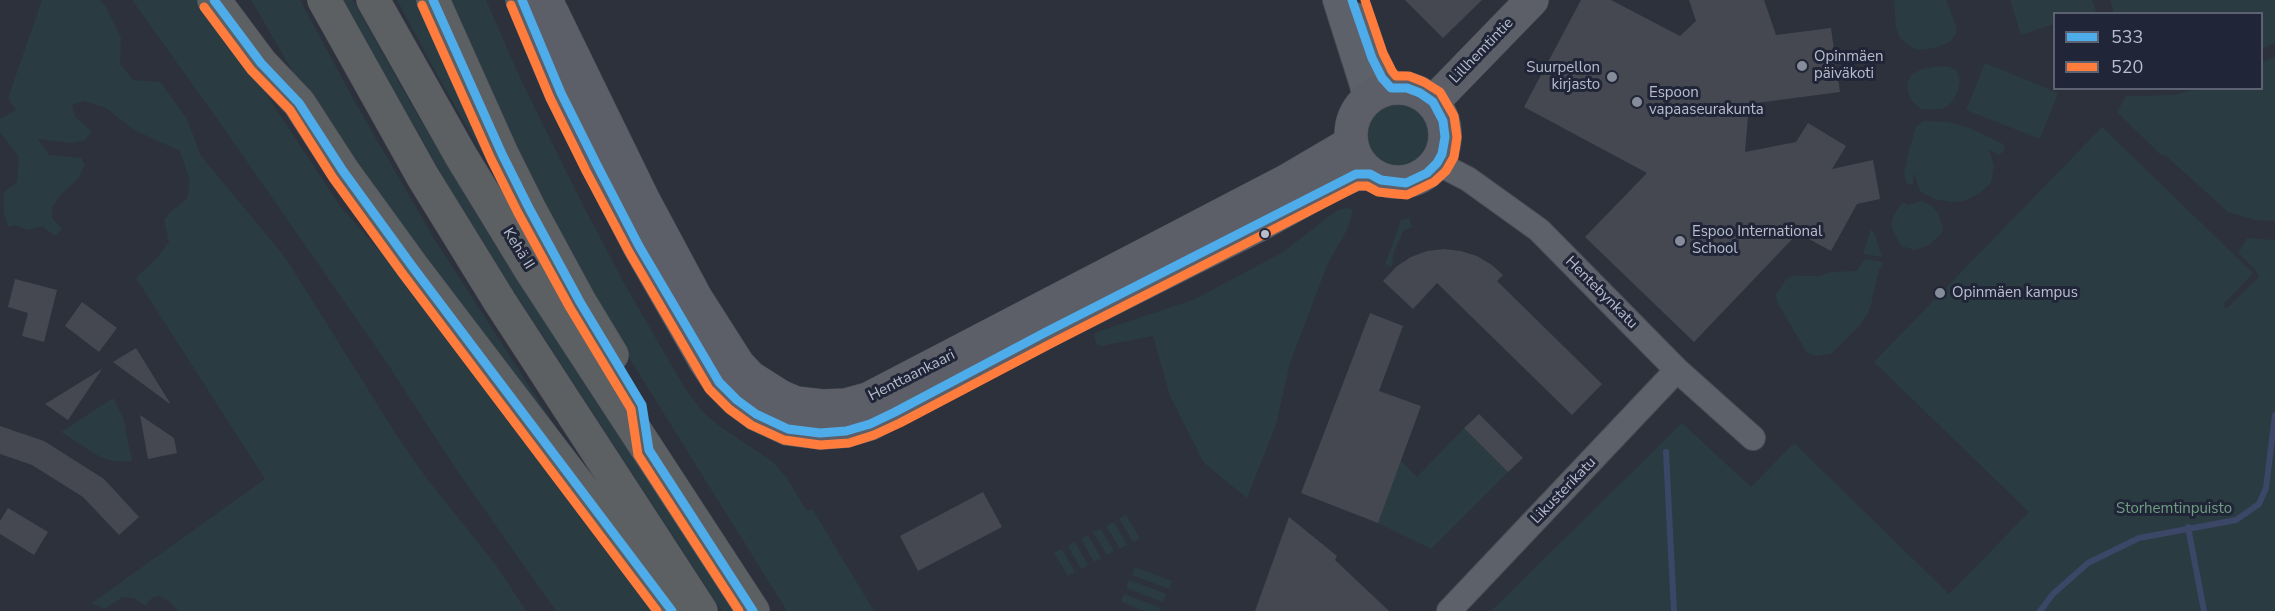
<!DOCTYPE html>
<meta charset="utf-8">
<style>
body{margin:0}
#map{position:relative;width:2275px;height:611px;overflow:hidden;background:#2d313c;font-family:"Nunito Sans",sans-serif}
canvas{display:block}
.legend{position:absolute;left:2053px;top:12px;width:210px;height:78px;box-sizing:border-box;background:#202637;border:2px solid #5d6273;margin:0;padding:8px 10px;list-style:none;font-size:18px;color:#b8bdcc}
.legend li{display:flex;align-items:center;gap:12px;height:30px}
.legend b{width:30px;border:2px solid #5d6273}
</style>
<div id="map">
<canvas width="2275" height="611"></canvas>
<ul class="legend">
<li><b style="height:8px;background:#4dace9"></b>533</li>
<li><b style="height:8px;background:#ff7c3d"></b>520</li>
</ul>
</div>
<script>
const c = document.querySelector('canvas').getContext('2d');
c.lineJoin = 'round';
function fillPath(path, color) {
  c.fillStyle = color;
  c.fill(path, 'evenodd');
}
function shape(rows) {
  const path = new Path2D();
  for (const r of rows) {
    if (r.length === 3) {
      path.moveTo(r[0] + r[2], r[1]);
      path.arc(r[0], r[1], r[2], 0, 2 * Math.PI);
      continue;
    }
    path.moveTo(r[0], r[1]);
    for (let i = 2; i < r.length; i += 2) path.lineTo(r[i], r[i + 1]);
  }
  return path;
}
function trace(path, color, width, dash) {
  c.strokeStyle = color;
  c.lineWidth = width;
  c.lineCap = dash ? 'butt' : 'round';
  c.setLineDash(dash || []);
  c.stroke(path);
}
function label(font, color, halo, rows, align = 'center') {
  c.font = font + ' "Nunito Sans",sans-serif';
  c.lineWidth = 6;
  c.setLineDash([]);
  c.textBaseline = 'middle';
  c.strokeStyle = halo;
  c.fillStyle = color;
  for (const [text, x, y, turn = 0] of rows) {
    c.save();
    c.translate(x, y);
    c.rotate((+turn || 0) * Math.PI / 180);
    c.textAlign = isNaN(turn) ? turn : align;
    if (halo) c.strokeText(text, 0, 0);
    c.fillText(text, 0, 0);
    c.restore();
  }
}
fillPath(shape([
 [42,0,100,0,106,7,121,37,120,64,133,80,160,82,187,119,201,156,285,257,399,439,428,480,496,565,526,611,178,611,169,601,159,596,153,597,145,606,134,598,123,597,104,609,92,603,265,479,136,278,157,258,169,241,164,220,171,211,187,199,190,181,180,151,134,130,106,108,84,101,72,105,75,117,92,131,85,140,71,143,38,139,49,155,81,158,85,165,78,179,61,194,52,207,52,218,62,229,55,236,42,226,27,230,15,225,8,227,4,213,4,192,17,182,19,157,0,132,0,119,16,110,8,98],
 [132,0,199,0,259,83,340,206,408,283,660,611,556,611,456,469,385,360,225,130],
 [251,0,300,0,355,102,435,240,579,463,577,464,304,91],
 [343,0,353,0,411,104,484,227,733,611,722,611,511,287,450,189],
 [397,0,420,0,500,183,441,82],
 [446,0,486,0,521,80,583,205,625,285,686,390,702,411,718,425,773,462,787,478,806,510,813,510,874,611,787,611,623,348,539,200],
 [1894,0,1946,0,1957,28,1956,34,1950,42,1934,48,1918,50,1908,45,1900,38,1896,29],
 [2010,0,2092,0,2096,11,2089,14,2054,14,2054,24,2021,35],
 [2110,0,2275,0,2275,43,2262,49,2262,14,2114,13],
 [2275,56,2275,221,2256,220,2228,212,2165,155,2161,155,2117,112,2126,96,2173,95,2197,89,2262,88,2262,62],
 [1985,63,2058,93,2040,139,1966,110],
 [1941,66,1950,67,1956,71,1960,78,1958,91,1951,103,1942,109,1921,109,1912,101,1909,94,1907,84,1911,75,1922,69],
 [1397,135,32],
 [1923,121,1948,122,1970,128,2003,144,2005,150,1999,155,1989,149,1994,166,1991,183,1980,193,1964,201,1952,202,1934,199,1920,191,1914,173,1913,184,1907,184,1904,174,1909,150,1916,127],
 [2102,127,2253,273,2223,305,2226,309,2259,277,2256,270,2238,253,2247,238,2275,240,2275,611,1491,611,1682,423,1751,487,1794,443,1949,594,2029,512,1874,362],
 [1921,201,1931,205,1938,213,1943,227,1941,234,1929,245,1915,250,1901,246,1891,226,1893,216,1901,204,1905,203,1908,205],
 [1346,208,1353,209,1348,228,1328,263,1290,363,1276,425,1247,498,1204,463,1170,396,1153,336,1101,346,1096,344,1094,333,1195,299,1283,252,1336,211],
 [1409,218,1412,227,1404,230,1394,252,1392,267,1385,265,1401,220],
 [1871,229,1875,235,1882,257,1863,254],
 [1865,259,1882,262,1882,266,1879,270,1870,309,1861,324,1831,354,1816,356,1807,353,1777,302,1776,294,1786,279,1793,276,1820,276,1830,272,1856,271],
 [113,398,123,417,132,461,113,461,100,457,61,432],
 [1464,428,1508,472,1431,549,1378,523,1400,460,1417,477],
 [1126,515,1140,538,1133,542,1119,519],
 [1114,522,1127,545,1120,549,1106,526],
 [1101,529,1114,551,1107,555,1093,532],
 [1088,535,1101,558,1094,562,1081,539],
 [1075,542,1088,565,1081,569,1068,546],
 [1062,549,1075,572,1068,576,1054,553],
 [1135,567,1172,581,1169,589,1132,575],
 [1129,580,1166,594,1163,602,1126,588],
 [1124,594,1161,608,1160,611,1144,611,1121,602]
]), '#2a3b42');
trace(shape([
 [1666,452,1674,611],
 [2188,527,2204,611],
 [2040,611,2053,594,2088,563,2139,538,2236,520,2259,504,2266,488,2275,415]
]), '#3c4767', 6);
fillPath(shape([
 [1405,0,1482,0,1443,38],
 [1581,0,1611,0,1680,36,1696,21,1689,0,1764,0,1776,35,1831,28,1840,92,1749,104,1745,152,1796,142,1808,123,1846,146,1832,169,1873,160,1880,199,1857,204,1831,251,1798,233,1694,342,1585,237,1647,173,1524,107],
 [1444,249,1461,251,1477,256,1492,265,1503,275,1497,281,1602,384,1572,415,1437,283,1413,309,1383,281,1397,266,1411,257,1427,251],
 [15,279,57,290,44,342,22,336,28,313,8,307],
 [82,302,117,328,99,352,65,326],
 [1370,313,1403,326,1379,391,1421,406,1378,523,1301,493],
 [136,348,170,403,170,404,113,362],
 [102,369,68,420,45,404],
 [1479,414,1523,458,1508,472,1464,428],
 [140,415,174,438,177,453,148,459],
 [0,426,44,441,104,479,139,517,119,535,83,497,32,465,0,454],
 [983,492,1002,527,918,571,900,536],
 [8,508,48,532,34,555,0,534,0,521],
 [1289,517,1337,556,1335,560,1389,611,1255,611]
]), '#454851');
const street = shape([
 [1335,0,1362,85,1365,101],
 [1356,15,1372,58,1382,78,1391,88],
 [1437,163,1468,179,1539,230,1677,370,1753,438],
 [1449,611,1677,370]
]);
const secondary = shape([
 [522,0,561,93,597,165,639,246,705,361,719,382,737,400,756,414,788,429,820,433,846,431,870,424,1046,332,1261,224,1335,183,1356,174,1370,174],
 [546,0,643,199,696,298,738,364,750,377,780,396,796,403,822,406,846,405,868,399,1288,180,1351,143],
 [1398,135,47],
 [1433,102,1532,0]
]);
const highway = shape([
 [214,0,261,63,299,103,343,171,412,266,597,509,672,611],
 [324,0,423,177,500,302,701,611],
 [373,0,461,156,530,269,753,611],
 [433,0,502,154,529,208,580,302,612,355]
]);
trace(street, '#494c55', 26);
trace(secondary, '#494c55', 34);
trace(highway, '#4a4d57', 34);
trace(street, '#5d616a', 24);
trace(secondary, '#5c5f68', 33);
trace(highway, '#5d6063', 33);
trace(shape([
 [214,0,261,63,299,103,343,171,412,266,672,611],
 [433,0,502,154,529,208,580,302,642,405,649,450,753,611],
 [522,0,561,93,597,165,639,246,719,382,737,400,756,414,788,429,820,433,846,431,870,424,895,412,1046,332,1356,174,1370,174,1381,180,1406,183,1427,173,1437,163,1442,154,1445,137,1443,121,1433,102,1420,93,1407,88,1391,88,1382,78,1372,58,1352,0]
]), '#4dace9', 9);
trace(shape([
 [422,5,491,159,518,213,570,308,631,409,638,455,739,611],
 [511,5,550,98,586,171,629,252,709,389,729,409,751,425,784,440,820,445,849,443,874,435,900,423,1052,343,1358,186,1367,186,1378,192,1407,195,1434,182,1446,171,1454,157,1457,137,1454,116,1440,92,1424,82,1409,76,1396,76,1392,71,1383,53,1365,0],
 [204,7,251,70,290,110,333,178,402,273,657,611]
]), '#ff7c3d', 9);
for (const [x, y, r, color] of [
 [1802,66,6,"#878c9a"],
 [1612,77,6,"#878c9a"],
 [1637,102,6,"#878c9a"],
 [1265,234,5,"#b8bdcc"],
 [1680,241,6,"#878c9a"],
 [1940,293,6,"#878c9a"]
]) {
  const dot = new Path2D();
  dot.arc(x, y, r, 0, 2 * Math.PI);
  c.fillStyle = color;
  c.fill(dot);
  trace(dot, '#202637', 2);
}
label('15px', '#b8bdcc', '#202637', [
 ["Lillhemtintie",1482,51,-46],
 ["Kehä II",518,249,58],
 ["Hentebynkatu",1601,293,45],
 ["Henttaankaari",912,376,-27],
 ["Likusterikatu",1564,491,-46]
]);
label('15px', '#b8bdcc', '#202637', [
 ["Opinmäen",1814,57],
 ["päiväkoti",1814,74],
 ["Suurpellon",1600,68,"right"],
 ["kirjasto",1600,85,"right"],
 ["Espoon",1649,93],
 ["vapaaseurakunta",1649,110],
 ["Espoo International",1692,232],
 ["School",1692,249],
 ["Opinmäen kampus",1952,293]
], 'left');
label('15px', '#709d81', '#202637', [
 ["Storhemtinpuisto",2174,509]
]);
</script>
